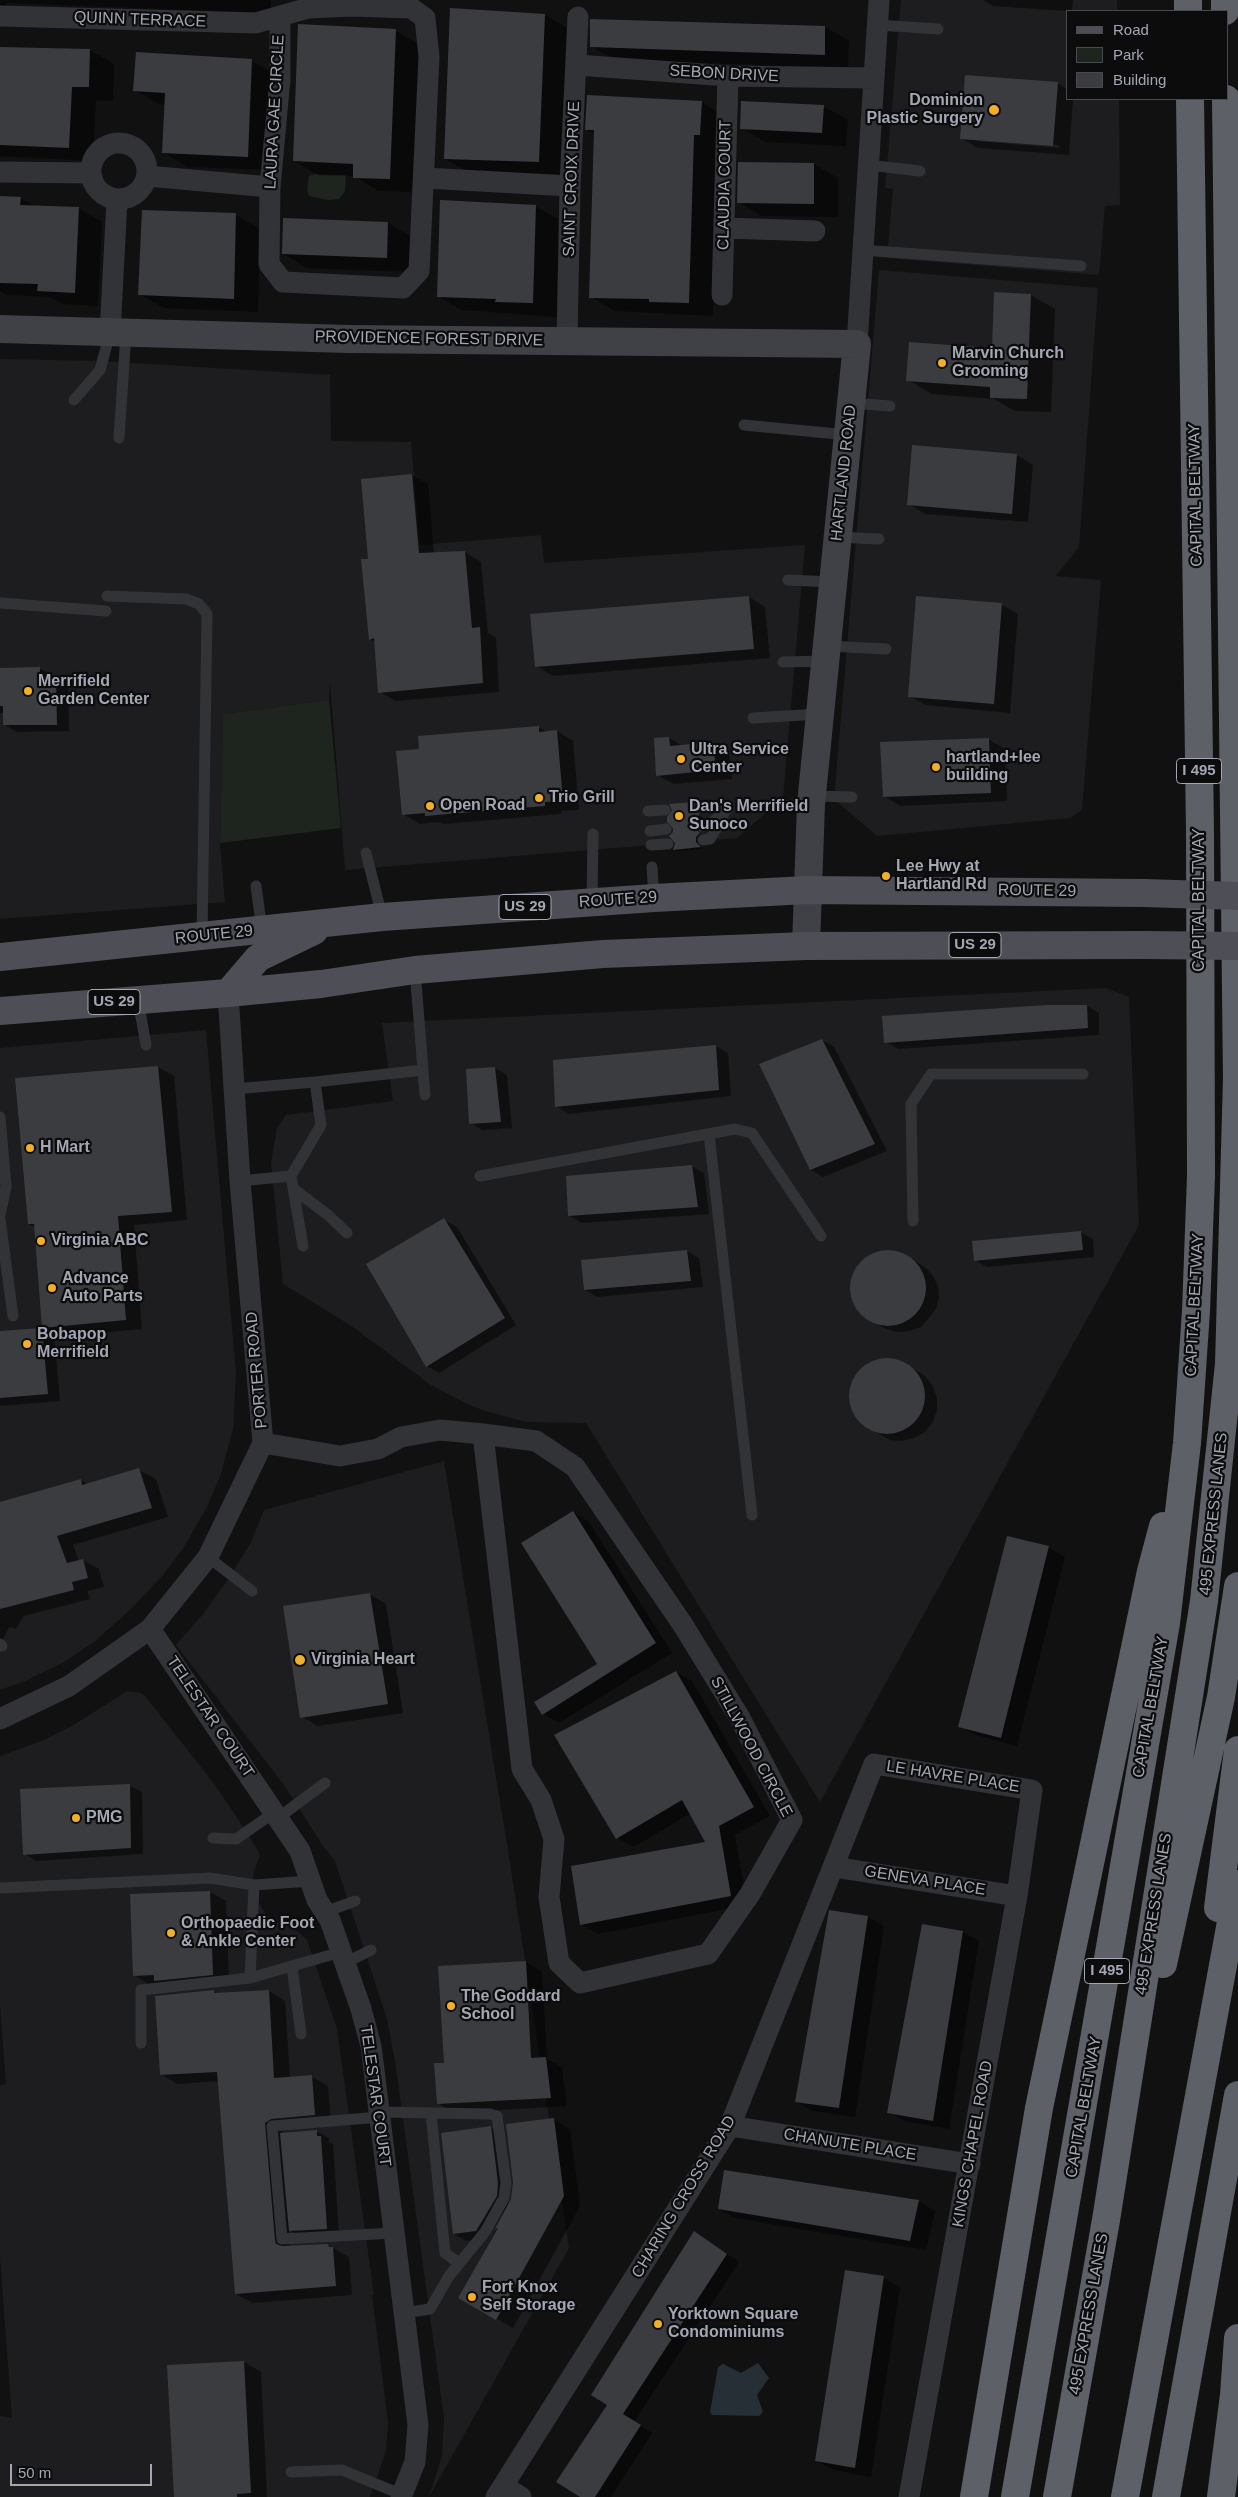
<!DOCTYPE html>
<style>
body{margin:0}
#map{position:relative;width:1238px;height:2497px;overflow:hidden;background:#111112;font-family:Arial,sans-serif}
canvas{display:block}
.legend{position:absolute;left:1066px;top:10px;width:162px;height:90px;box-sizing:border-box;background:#0c0c0d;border:1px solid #484a4f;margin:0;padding:6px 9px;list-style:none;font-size:15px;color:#a2a7b3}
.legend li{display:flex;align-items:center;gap:10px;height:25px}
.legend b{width:25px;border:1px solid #484a4f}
.scale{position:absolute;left:10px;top:2464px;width:142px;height:22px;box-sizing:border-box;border:2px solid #a2a7b3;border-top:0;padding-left:6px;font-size:15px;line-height:18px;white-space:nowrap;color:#a2a7b3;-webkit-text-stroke:4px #0c0c0d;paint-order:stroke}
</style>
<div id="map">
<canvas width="1238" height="2497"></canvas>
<ul class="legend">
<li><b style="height:6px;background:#4e4f56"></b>Road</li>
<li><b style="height:14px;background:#1d251e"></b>Park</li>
<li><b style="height:14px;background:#3b3c3f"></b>Building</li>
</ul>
<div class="scale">50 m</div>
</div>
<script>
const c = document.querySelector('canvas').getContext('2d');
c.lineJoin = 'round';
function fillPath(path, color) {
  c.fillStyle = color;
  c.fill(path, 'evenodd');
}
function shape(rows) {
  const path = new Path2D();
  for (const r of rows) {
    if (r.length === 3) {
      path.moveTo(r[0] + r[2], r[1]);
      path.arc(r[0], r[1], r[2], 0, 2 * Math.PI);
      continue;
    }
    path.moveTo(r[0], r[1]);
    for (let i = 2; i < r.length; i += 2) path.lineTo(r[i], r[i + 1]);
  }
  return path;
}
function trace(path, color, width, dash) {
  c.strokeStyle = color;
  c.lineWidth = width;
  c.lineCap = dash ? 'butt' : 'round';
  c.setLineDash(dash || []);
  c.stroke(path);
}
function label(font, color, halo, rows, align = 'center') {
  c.font = font + ' Arial,sans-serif';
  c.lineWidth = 4.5;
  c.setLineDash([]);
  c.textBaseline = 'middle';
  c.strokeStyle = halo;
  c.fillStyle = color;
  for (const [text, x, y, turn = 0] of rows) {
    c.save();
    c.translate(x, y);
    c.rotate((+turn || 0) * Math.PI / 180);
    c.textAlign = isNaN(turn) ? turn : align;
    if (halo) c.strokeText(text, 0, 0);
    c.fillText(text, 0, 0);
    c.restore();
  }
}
fillPath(shape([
 [901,0,1117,0,1117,11,1067,11,1067,99,1119,99,1120,205,1105,206,1099,275,887,258,893,189,885,188],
 [879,270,1098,288,1079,547,1056,576,1101,580,1082,810,1070,818,877,836,834,799],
 [0,359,102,361,330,375,331,441,411,442,420,545,541,535,544,563,805,545,783,798,737,838,345,870,330,682,329,700,223,714,220,843,225,902,0,919],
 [1106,988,1129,997,1139,1225,820,1802,586,1423,526,1422,482,1410,457,1399,431,1385,350,1325,283,1284,271,1162,277,1128,286,1115,393,1101,382,1023],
 [206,1030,236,1373,233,1429,221,1474,207,1507,182,1550,163,1575,131,1609,94,1642,64,1662,25,1681,0,1690,0,1048],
 [444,1461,508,1850,569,2248,429,2497,442,2456,444,2418,395,2061,387,2019,335,1861,323,1846,284,1785,176,1645,203,1614,231,1575,251,1542,264,1510],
 [127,1691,141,1693,146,1697,215,1785,250,1837,260,1855,254,1871,252,1886,257,1901,266,1914,278,1923,293,1927,307,1940,337,2029,374,2295,372,2295,388,2422,386,2451,370,2497,0,2497,0,2416,12,2418,0,2258,0,2085,6,2084,0,2005,0,1756,44,1740,72,1726]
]), '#1d1d1f');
fillPath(shape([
 [315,174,346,175,345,191,339,199,328,200,309,196,307,190,309,176],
 [329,700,341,828,220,843,223,714]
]), '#1d251e');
fillPath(shape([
 [758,2363,769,2378,757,2395,763,2412,759,2416,712,2415,710,2412,718,2367,723,2364,741,2373]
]), '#272f36');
fillPath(shape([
 [0,0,271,0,271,13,6,3,6,6,0,6],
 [983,0,1073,0,1072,11,1067,11,993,6],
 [451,9,545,15,569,29,563,175,470,173,445,159],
 [592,20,825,27,849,41,848,68,615,60,591,46],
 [396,31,420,45,414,192,378,191,354,176,318,175,294,161],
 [0,48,90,50,114,64,113,101,96,100,93,161,0,156],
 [252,61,276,75,272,170,188,167,164,153,166,105,159,104,135,90],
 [1057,83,1067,89,1067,99,1073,99,1069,155,978,148,961,138],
 [977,139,1059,145,1059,148,977,141],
 [701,102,726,116,718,148,713,316,615,311,591,297,595,134,586,129],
 [823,106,848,120,846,146,766,142,741,128],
 [814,164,838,178,838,217,762,216,738,202],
 [0,197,20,198,35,206,78,208,102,222,98,306,63,304,50,297,7,295,0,291],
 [535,206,560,220,557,317,462,310,438,296],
 [236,215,260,229,258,312,164,308,139,294],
 [388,223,412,237,411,272,307,268,283,254],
 [1031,295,1055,309,1051,412,1015,411,994,399,932,394,908,380,993,350],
 [1017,455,1033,465,1028,522,925,514,909,504],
 [412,475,428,484,434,554,465,552,481,562,488,633,496,638,499,692,396,701,380,692,376,643,370,639,369,560,362,480],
 [749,597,765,607,770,658,553,676,536,666],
 [917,597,1002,605,1018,614,1010,713,926,705,909,696],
 [39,668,68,684,69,731,17,732,5,725,4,713,0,713,0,669],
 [538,727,547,732,557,731,573,741,579,810,561,811,561,814,443,824,439,822,419,824,403,814,421,750],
 [669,738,683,746,713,743,729,753,732,779,674,784,657,775],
 [988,739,1005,749,1007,801,900,806,884,796],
 [693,803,696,805,695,812,702,817,702,821,698,825,697,830,703,836,700,839,699,845,703,849,677,851,674,849],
 [1087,1006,1099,1013,1099,1035,898,1049,886,1042],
 [822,1040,834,1047,887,1151,823,1177,811,1170],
 [716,1046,728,1053,731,1096,569,1114,556,1106],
 [158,1067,174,1076,187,1220,134,1225,142,1329,59,1337,54,1334,60,1401,0,1406,0,1333,43,1329,36,1227,29,1224],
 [495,1068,507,1075,512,1128,482,1130,470,1123],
 [691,1166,704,1173,709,1214,582,1223,570,1216],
 [444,1220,457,1227,516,1325,439,1373,427,1366],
 [1081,1232,1093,1239,1094,1257,987,1267,975,1260],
 [891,1250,902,1253,925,1267,933,1276,938,1286,939,1298,936,1309,921,1327,910,1331,898,1332,886,1329,873,1322,862,1314,854,1304,851,1291,852,1278,857,1267,866,1257,878,1252],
 [687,1251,699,1258,703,1287,597,1297,585,1290],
 [887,1359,900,1361,924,1375,932,1385,937,1397,937,1410,933,1422,925,1432,914,1438,902,1441,890,1440,879,1434,858,1419,852,1409,851,1385,856,1375,864,1366,875,1361],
 [139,1470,156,1479,168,1517,73,1545,79,1561,82,1560,99,1569,104,1587,87,1591,90,1599,24,1616,16,1629,9,1627,0,1646,0,1503,81,1480,89,1485],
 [573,1512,589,1522,672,1653,559,1723,543,1714,599,1665],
 [1048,1547,1065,1557,1017,1746,976,1735,960,1726],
 [369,1594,386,1604,403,1713,318,1726,302,1717],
 [676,1672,692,1681,770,1816,735,1835,747,1905,598,1934,581,1924,707,1843,691,1813,634,1847,617,1838],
 [129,1785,142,1792,143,1854,36,1861,24,1854],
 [210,1892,226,1901,229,1983,150,1985,134,1975],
 [868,1917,884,1926,855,2117,812,2111,796,2101],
 [923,1925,963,1932,979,1941,949,2129,905,2121,888,2112],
 [526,1962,542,1972,547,2059,562,2067,567,2106,454,2113,438,2103],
 [213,1991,219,1994,269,1991,285,2001,290,2078,312,2077,328,2086,331,2124,288,2127,279,2134,316,2131,329,2138,329,2142,333,2144,339,2235,302,2237,289,2230,290,2247,328,2245,349,2257,352,2295,253,2303,236,2294,219,2081,177,2084,161,2074],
 [554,2120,570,2129,580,2206,513,2328,460,2298,505,2213,503,2212,488,2238,466,2241,454,2234,491,2128,503,2135,510,2191,508,2208],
 [725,2171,919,2201,935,2211,926,2250,735,2218,719,2209],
 [706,2240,739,2262,634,2422,652,2433,611,2497,582,2497,609,2405],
 [884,2278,900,2287,871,2477,833,2470,817,2461],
 [244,2362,261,2372,267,2497,175,2497,169,2366]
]), '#0007');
fillPath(shape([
 [450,8,545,14,539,162,444,159],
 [590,19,825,26,825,55,590,47],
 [298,24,396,29,390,179,353,178,353,164,293,161],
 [0,47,90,49,89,87,72,87,69,148,0,145],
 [136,52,252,59,248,157,162,153,165,93,133,91],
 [965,75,1058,82,1053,146,960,139],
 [587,95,702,101,700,135,694,135,689,303,649,302,649,299,589,298,594,130,585,130],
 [741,101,824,105,822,133,740,129],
 [738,162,814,163,814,204,737,203],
 [0,196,21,197,20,205,79,207,75,293,37,291,38,284,0,283],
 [440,200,536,205,533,303,495,302,496,299,437,297],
 [142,210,236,213,234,299,138,295],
 [283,218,388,222,387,258,282,254],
 [994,292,1031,294,1027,399,990,398,990,387,906,381,909,342,992,348],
 [912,445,1017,454,1012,514,907,505],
 [412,474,419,553,465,551,472,628,480,627,483,683,378,693,374,638,369,640,361,559,368,559,361,479],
 [749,596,754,649,535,667,530,614],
 [916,596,1002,603,994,704,908,697],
 [40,667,40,675,56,675,57,725,3,725,3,706,0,706,0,668],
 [539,726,539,732,557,730,563,801,545,802,545,806,425,816,425,813,402,815,396,751,419,749,418,736],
 [669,737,670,746,713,742,716,770,656,776,654,738],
 [989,738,991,793,883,797,880,742],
 [693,802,692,809,699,813,699,819,694,823,694,827,700,833,696,837,696,842,701,847,673,850,675,843,669,836,673,832,673,828,667,822,667,817,672,810,669,804],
 [1047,1005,1087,1005,1088,1028,884,1043,882,1016],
 [822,1039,875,1144,810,1170,759,1064],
 [716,1045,719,1090,555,1107,553,1060],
 [158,1066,172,1212,118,1216,126,1320,42,1328,34,1224,28,1224,15,1078],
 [495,1067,501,1122,469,1124,466,1069],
 [692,1165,698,1207,568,1216,566,1176],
 [444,1218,505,1318,426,1367,366,1264],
 [1081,1231,1083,1250,974,1261,972,1241],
 [888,1288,38],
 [687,1250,691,1281,584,1290,581,1260],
 [42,1328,48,1394,0,1398,0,1331],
 [887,1396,38],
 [139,1468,152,1508,57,1536,67,1563,83,1559,88,1578,72,1582,74,1590,0,1609,0,1502,81,1479,82,1485],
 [573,1511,656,1643,542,1715,534,1702,597,1664,521,1543],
 [1007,1536,1049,1546,1001,1738,958,1727],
 [370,1593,388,1704,300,1718,283,1606],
 [676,1671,754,1807,719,1826,731,1896,580,1925,571,1866,705,1842,682,1800,616,1839,554,1735],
 [130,1784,131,1848,23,1855,20,1789],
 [210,1891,213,1975,154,1981,154,1975,133,1976,130,1894],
 [829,1910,868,1916,839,2108,795,2102],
 [922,1924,963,1931,933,2121,887,2113],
 [526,1961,531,2058,546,2057,551,2098,437,2104,434,2063,444,2063,438,1966],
 [214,1990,214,1993,269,1990,274,2078,312,2075,315,2115,271,2119,265,2123,275,2240,276,2244,282,2246,328,2244,329,2247,333,2247,336,2286,235,2294,217,2072,160,2075,155,1996],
 [554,2118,564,2196,496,2320,458,2298,498,2228,495,2229,511,2199,513,2182,506,2124],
 [491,2126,498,2183,497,2196,476,2231,453,2234,441,2133],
 [317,2130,317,2136,321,2136,327,2229,289,2231,280,2133],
 [724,2170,919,2200,910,2241,718,2209],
 [694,2231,727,2254,623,2414,641,2425,595,2497,580,2497,556,2482,607,2405,591,2395],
 [845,2270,884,2276,855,2468,815,2461],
 [244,2361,251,2493,237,2494,237,2497,174,2497,167,2365]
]), '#3b3c3f');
trace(shape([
 [878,25,938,29],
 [868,165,920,171],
 [862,250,1081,266],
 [74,400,100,370,110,333],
 [851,403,890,406],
 [744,425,848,435],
 [119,438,126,333],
 [838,537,879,539],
 [788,580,833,582],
 [107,596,186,599,199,604,207,614,202,935],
 [0,603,106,611],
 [827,646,886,649],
 [783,662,825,661],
 [753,718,820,714],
 [812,796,852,797],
 [699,806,728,809,709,825,701,826],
 [765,807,811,804],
 [648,811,665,810],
 [650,831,666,829],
 [703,840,710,839,723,817],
 [651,845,668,844],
 [366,853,382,916],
 [652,867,654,898],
 [256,886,262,930],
 [592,902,593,834],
 [415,970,425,1095],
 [138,1000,146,1045],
 [315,1082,423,1070],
 [234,1089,315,1082,321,1125,291,1176,303,1246],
 [0,1117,6,1187,0,1215],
 [709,1134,752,1515],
 [480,1176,735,1129,752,1133,821,1236],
 [240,1181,291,1176],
 [295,1190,328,1215,347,1233],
 [0,1219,13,1316],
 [913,1221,911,1104,931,1074,1083,1074],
 [208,1557,252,1591],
 [0,1644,2,1646],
 [278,1818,325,1783],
 [213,1838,236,1839,275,1812],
 [254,1885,250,1978,341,1952],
 [1,1888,210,1878,254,1885,311,1881],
 [325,1912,355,1901],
 [345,1963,371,1950],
 [292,1967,301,2034],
 [141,2043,141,1990,250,1978],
 [379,2112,490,2114,497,2116,506,2183,504,2198,485,2232,449,2276,430,2309,404,2313],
 [431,2113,445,2253,459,2263],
 [380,2117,272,2126,282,2239,394,2233],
 [291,2472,342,2470,403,2495]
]), '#323337', 11);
trace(shape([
 [352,6,411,8,425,18,429,57,419,271,403,288,283,282,269,264,270,187,280,79,280,16,309,8,352,6],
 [0,16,256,23,280,16],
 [577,65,728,76,873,78],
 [119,171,28],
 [0,172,91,173],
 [147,176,270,187],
 [425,178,570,186],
 [725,228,815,231],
 [722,295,728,76],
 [110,333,117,200],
 [567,340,570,186,578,17],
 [857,344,879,0],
 [483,1434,536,1441,575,1467,683,1625,740,1718,792,1820,750,1894,708,1954,580,1983,559,1963,549,1897,554,1839,541,1800,522,1769,483,1434],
 [263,1443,340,1456,378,1449,401,1437,440,1430,483,1434],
 [150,1629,300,1851,317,1900,330,1920,361,2009,371,2046,418,2425,415,2462,401,2497],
 [0,1719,69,1686,150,1629,208,1557,263,1443,240,1181,228,993],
 [834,1867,1017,1896],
 [730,2126,970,2164],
 [503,2486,521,2497],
 [496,2497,730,2126,874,1764,1032,1790,1017,1896,909,2497]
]), '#323337', 21);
trace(shape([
 [0,329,349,339,857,344,811,804,806,946]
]), '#404147', 28);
trace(shape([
 [0,957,382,917,654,898,807,890,1144,893],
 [228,993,258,958,314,931],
 [0,1011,228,993,321,984,415,970,603,954,806,946,1144,945]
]), '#4e4f56', 28);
trace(shape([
 [1188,0,1188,11],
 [1225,0,1225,11],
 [1218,1908,1238,1750],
 [1163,1964,1221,1697,1238,1586],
 [974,2497,1039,2108,1151,1571,1163,1526],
 [1015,2497,1166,1623,1187,1443,1196,1311,1201,1176,1200,833,1190,99],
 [1057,2497,1106,2220,1204,1601,1229,1364,1237,1079,1226,99],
 [1125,2497,1238,1884],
 [1166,2497,1238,2095],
 [1221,2497,1234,2395,1238,2338]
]), '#5e6068', 28);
trace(shape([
 [1144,893,1238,896],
 [1144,945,1238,946]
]), '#4e4f56', 28);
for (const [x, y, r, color] of [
 [994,110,6,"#f3af28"],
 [942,363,5,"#f3af28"],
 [28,691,5,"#f3af28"],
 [681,759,5,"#f3af28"],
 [936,767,5,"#f3af28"],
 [539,798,5,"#f3af28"],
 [430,806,5,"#f3af28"],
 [679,816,5,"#f3af28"],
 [886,876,5,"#f3af28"],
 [30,1148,5,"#f3af28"],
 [41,1241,5,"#f3af28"],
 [52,1288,5,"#f3af28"],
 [27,1344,5,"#f3af28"],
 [300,1660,6,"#f3af28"],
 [76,1818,5,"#f3af28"],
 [171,1933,5,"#f3af28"],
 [451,2006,5,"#f3af28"],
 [472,2297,5,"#f3af28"],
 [658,2324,5,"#f3af28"]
]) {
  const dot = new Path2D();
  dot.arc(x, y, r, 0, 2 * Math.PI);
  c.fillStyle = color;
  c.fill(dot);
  trace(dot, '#0c0c0d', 2);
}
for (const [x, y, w] of [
 [1199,771,45],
 [525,907,52],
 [975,945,52],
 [114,1002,52],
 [1107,1971,45]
]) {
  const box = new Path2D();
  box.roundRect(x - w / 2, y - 12.5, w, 25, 4);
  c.fillStyle = '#0c0c0d';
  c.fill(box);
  trace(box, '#a2a7b3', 1);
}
label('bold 15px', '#a2a7b3', null, [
 ["I 495",1199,771],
 ["US 29",525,907],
 ["US 29",975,945],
 ["US 29",114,1002],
 ["I 495",1107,1971]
]);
label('16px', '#a2a7b3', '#0c0c0d', [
 ["QUINN TERRACE",140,20,2],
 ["SEBON DRIVE",724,74,3],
 ["LAURA GAE CIRCLE",275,112,-87],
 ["SAINT CROIX DRIVE",572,179,-88],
 ["CLAUDIA COURT",725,185,-89],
 ["PROVIDENCE FOREST DRIVE",429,339,1],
 ["HARTLAND ROAD",844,473,-84],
 ["CAPITAL BELTWAY",1196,495,-91],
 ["ROUTE 29",1037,891,1],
 ["ROUTE 29",618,900,-4],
 ["CAPITAL BELTWAY",1200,900,-90],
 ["ROUTE 29",214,935,-6],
 ["CAPITAL BELTWAY",1195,1305,-87],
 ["PORTER ROAD",257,1370,-95],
 ["495 EXPRESS LANES",1214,1514,-84],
 ["CAPITAL BELTWAY",1151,1707,-80],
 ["TELESTAR COURT",210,1717,56],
 ["STILLWOOD CIRCLE",751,1747,62],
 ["LE HAVRE PLACE",953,1777,9],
 ["GENEVA PLACE",925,1881,9],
 ["495 EXPRESS LANES",1154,1914,-81],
 ["TELESTAR COURT",375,2096,82],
 ["CAPITAL BELTWAY",1084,2107,-80],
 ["KINGS CHAPEL ROAD",973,2144,-80],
 ["CHANUTE PLACE",850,2145,9],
 ["CHARING CROSS ROAD",684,2197,-59],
 ["495 EXPRESS LANES",1089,2314,-80]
]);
label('bold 16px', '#a2a7b3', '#0c0c0d', [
 ["Dominion",983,101,"right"],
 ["Plastic Surgery",983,119,"right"],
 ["Marvin Church",952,354],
 ["Grooming",952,372],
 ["Merrifield",38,682],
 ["Garden Center",38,700],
 ["Ultra Service",691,750],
 ["Center",691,768],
 ["hartland+lee",946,758],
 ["building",946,776],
 ["Trio Grill",549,798],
 ["Open Road",440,806],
 ["Dan's Merrifield",689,807],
 ["Sunoco",689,825],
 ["Lee Hwy at",896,867],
 ["Hartland Rd",896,885],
 ["H Mart",40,1148],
 ["Virginia ABC",51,1241],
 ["Advance",62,1279],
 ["Auto Parts",62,1297],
 ["Bobapop",37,1335],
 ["Merrifield",37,1353],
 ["Virginia Heart",311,1660],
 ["PMG",86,1818],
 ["Orthopaedic Foot",181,1924],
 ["& Ankle Center",181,1942],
 ["The Goddard",461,1997],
 ["School",461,2015],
 ["Fort Knox",482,2288],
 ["Self Storage",482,2306],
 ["Yorktown Square",668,2315],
 ["Condominiums",668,2333]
], 'left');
</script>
